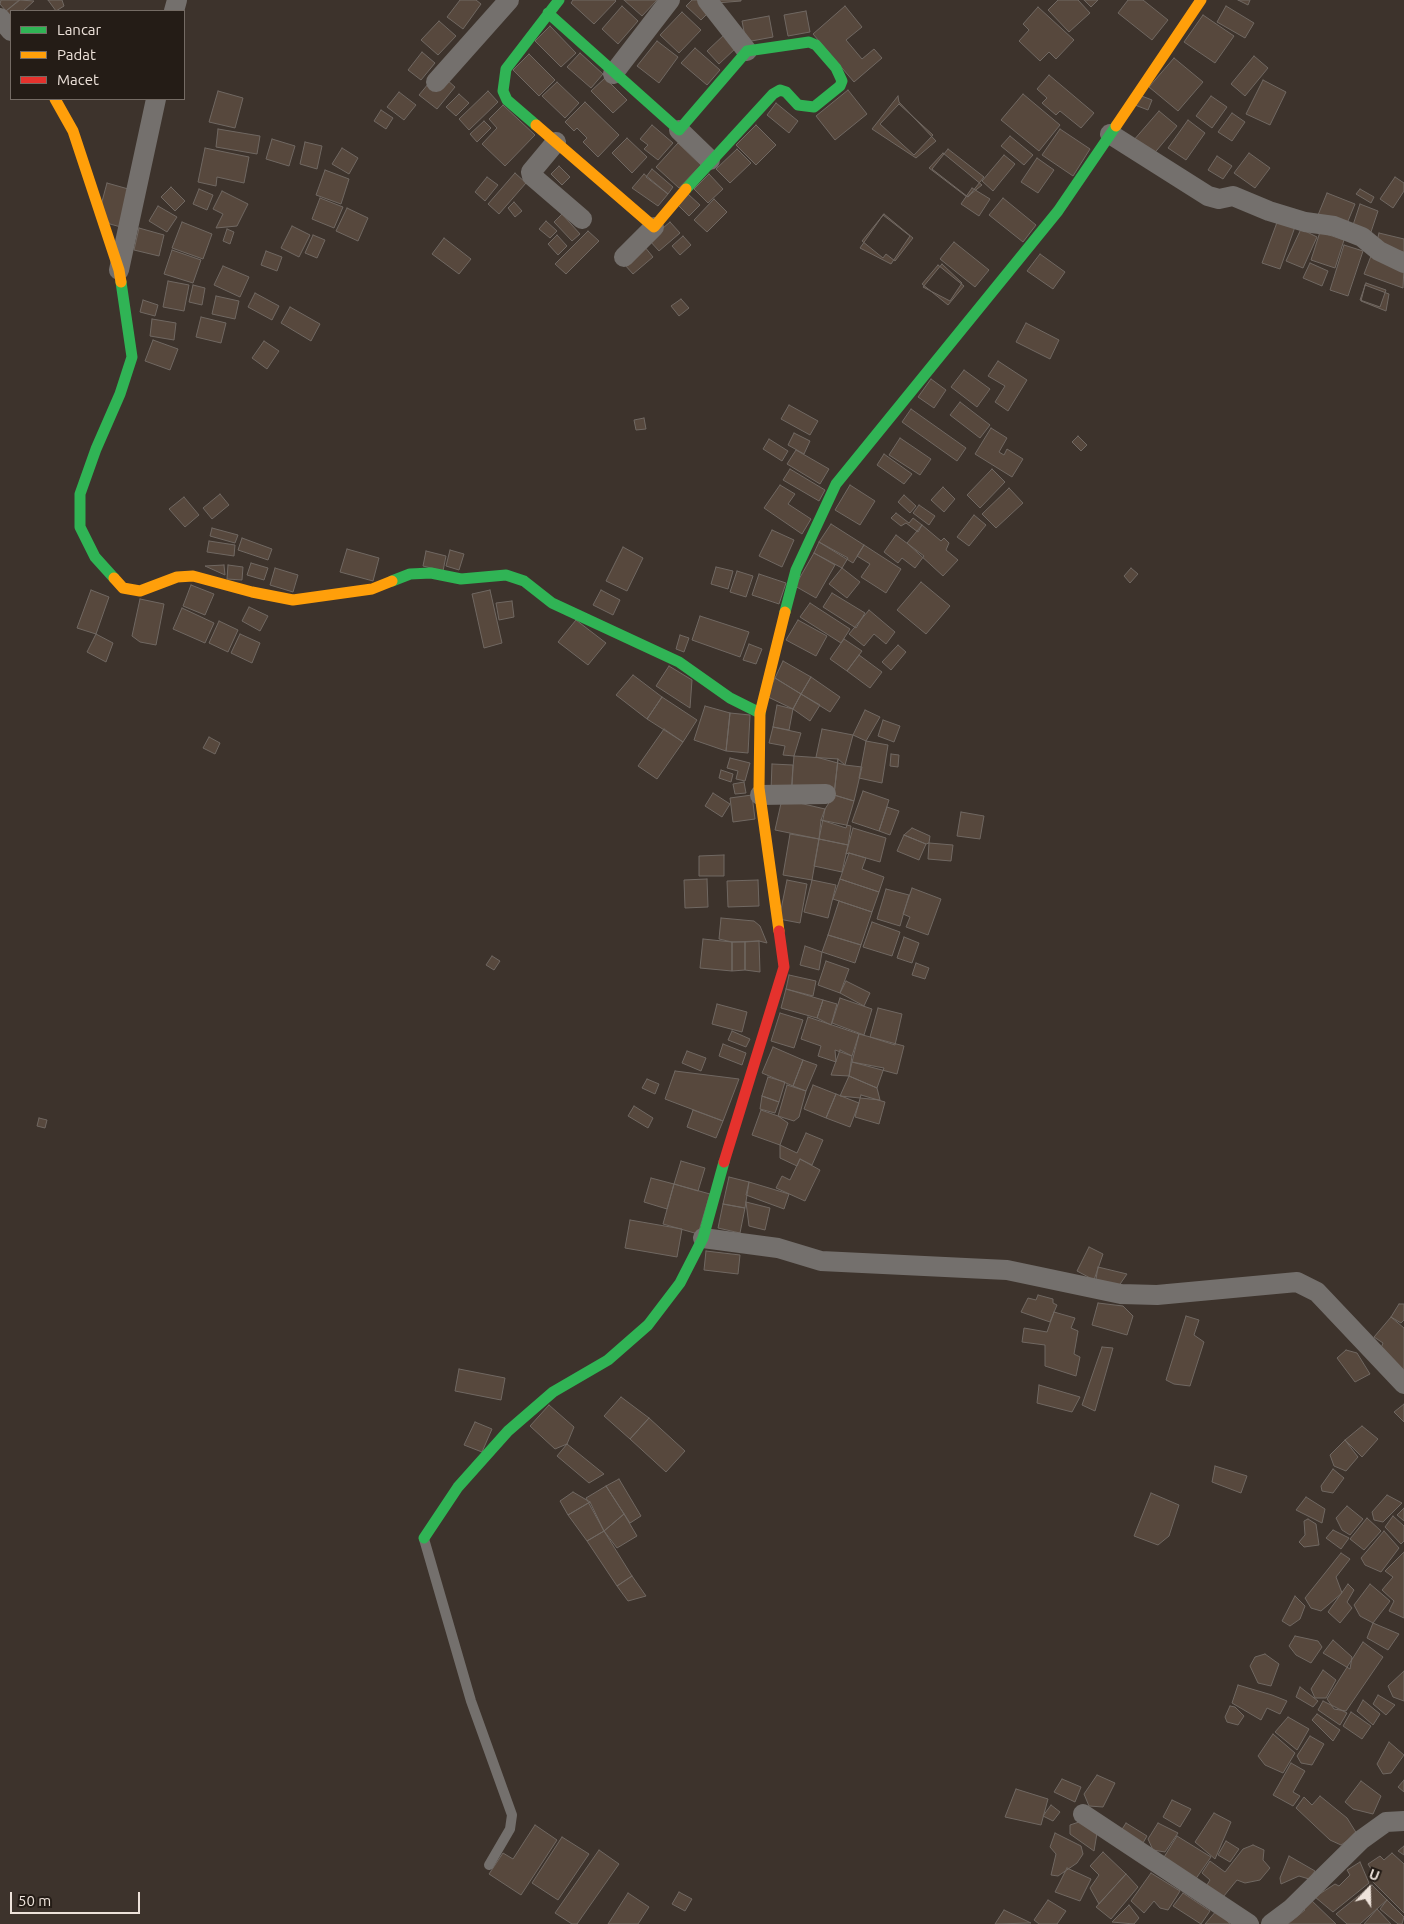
<!DOCTYPE html>
<style>
body{margin:0}
#map{position:relative;width:1404px;height:1924px;overflow:hidden;background:#3d332c;font-family:Ubuntu,sans-serif}
canvas{display:block}
.legend{position:absolute;left:10px;top:10px;width:175px;height:90px;box-sizing:border-box;background:#241c16;border:1px solid #746b64;margin:0;padding:6px 9px;list-style:none;font-size:15px;color:#ede2da}
.legend li{display:flex;align-items:center;gap:10px;height:25px}
.legend b{width:25px;border:1px solid #746b64}
.north{position:absolute;left:1344px;top:1864px;width:50px;height:50px;-webkit-text-stroke:4px #241c16;paint-order:stroke;rotate:21deg;font-size:14px;font-weight:700;line-height:20px;text-align:center;color:#ede2da}
.north::after{content:'';display:block;margin:auto;width:18px;height:22px;background:#ede2da;clip-path:polygon(50% 0,100% 100%,50% 72%,0 100%)}
.scale{position:absolute;left:10px;top:1892px;width:130px;height:22px;box-sizing:border-box;border:2px solid #ede2da;border-top:0;padding-left:6px;font-size:15px;line-height:18px;white-space:nowrap;color:#ede2da;-webkit-text-stroke:4px #241c16;paint-order:stroke}
</style>
<div id="map">
<canvas width="1404" height="1924"></canvas>
<ul class="legend">
<li><b style="height:6px;background:#30b455"></b>Lancar</li>
<li><b style="height:6px;background:#ff9f0a"></b>Padat</li>
<li><b style="height:6px;background:#e5322d"></b>Macet</li>
</ul>
<div class="north">U</div>
<div class="scale">50 m</div>
</div>
<script>
const c = document.querySelector('canvas').getContext('2d');
c.lineJoin = 'round';
function fillPath(path, color) {
  c.fillStyle = color;
  c.fill(path, 'evenodd');
}
function shape(rows) {
  const path = new Path2D();
  for (const r of rows) {
    path.moveTo(r[0], r[1]);
    for (let i = 2; i < r.length; i += 2) path.lineTo(r[i], r[i + 1]);
  }
  return path;
}
function trace(path, color, width, dash) {
  c.strokeStyle = color;
  c.lineWidth = width;
  c.lineCap = dash ? 'butt' : 'round';
  c.setLineDash(dash || []);
  c.stroke(path);
}
const building = shape([
 [1,0,19,0,6,11,0,4,1,0],
 [20,0,34,1,23,11,11,11,11,18,6,11,20,0],
 [48,0,62,0,64,6,56,11,48,0],
 [460,0,476,0,481,4,463,29,447,17,460,0],
 [573,0,615,0,616,1,594,24,571,3,573,0],
 [624,0,657,0,642,16,624,0],
 [692,0,701,0,711,10,701,20,686,6,692,0],
 [715,0,741,0,741,1,716,3,715,0],
 [1058,0,1078,0,1090,13,1069,32,1048,10,1058,0],
 [1084,0,1098,0,1091,7,1084,0],
 [1128,0,1143,0,1168,20,1152,40,1118,13,1128,0],
 [1238,0,1250,0,1248,5,1238,0],
 [622,6,638,21,618,44,602,29,622,6],
 [845,6,862,27,846,40,862,59,874,49,882,58,854,82,813,34,845,6],
 [1226,6,1254,23,1245,38,1217,22,1226,6],
 [1038,7,1074,40,1056,59,1049,52,1040,61,1019,41,1029,30,1023,24,1038,7],
 [806,11,810,32,788,36,784,15,806,11],
 [682,12,701,30,679,53,660,35,682,12],
 [1203,15,1234,36,1215,63,1184,42,1203,15],
 [769,16,773,37,746,42,742,21,769,16],
 [439,21,456,36,438,55,421,40,439,21],
 [550,26,576,53,561,67,535,41,550,26],
 [725,34,737,47,719,64,707,51,725,34],
 [657,41,678,57,659,83,637,66,657,41],
 [695,48,720,70,707,85,681,63,695,48],
 [422,52,435,63,421,80,408,70,422,52],
 [580,53,603,74,591,88,567,67,580,53],
 [529,54,555,80,539,96,513,70,529,54],
 [1254,56,1268,68,1245,96,1231,84,1254,56],
 [1174,58,1203,82,1178,111,1149,87,1174,58],
 [438,72,455,87,437,109,419,95,438,72],
 [1049,75,1094,113,1081,128,1060,111,1056,115,1042,103,1047,98,1037,89,1049,75],
 [605,78,627,100,613,113,591,91,605,78],
 [1263,80,1286,92,1270,125,1246,114,1263,80],
 [557,82,579,103,565,118,542,96,557,82],
 [848,90,867,114,835,140,816,116,848,90],
 [218,91,243,98,235,128,209,122,218,91],
 [488,91,498,102,469,130,459,119,488,91],
 [399,92,416,105,404,120,387,107,399,92],
 [459,94,469,103,456,116,446,107,459,94],
 [1023,94,1060,125,1039,151,1001,120,1023,94],
 [1139,95,1152,100,1148,110,1135,105,1139,95],
 [898,96,899,102,936,141,916,158,872,129,898,96],
 [1211,96,1227,107,1212,128,1196,116,1211,96],
 [585,102,619,135,598,157,583,142,587,138,577,128,574,131,565,122,585,102],
 [776,103,798,121,789,133,767,115,776,103],
 [899,104,933,135,914,155,880,124,899,104],
 [503,105,535,135,505,166,482,144,497,128,489,119,503,105],
 [381,110,393,118,386,129,374,121,381,110],
 [1159,111,1177,126,1152,156,1133,141,1159,111],
 [1232,113,1245,122,1232,141,1218,132,1232,113],
 [1188,120,1205,133,1186,160,1168,148,1188,120],
 [484,121,491,128,477,142,470,134,484,121],
 [652,125,673,143,658,160,644,149,648,145,640,139,652,125],
 [756,125,776,145,756,165,736,145,756,125],
 [218,129,260,136,257,154,216,147,218,129],
 [1060,129,1090,149,1073,176,1042,155,1060,129],
 [1010,136,1033,155,1024,165,1001,146,1010,136],
 [627,138,647,157,632,173,612,153,627,138],
 [272,139,295,146,289,166,266,159,272,139],
 [305,142,322,146,317,169,300,164,305,142],
 [678,143,701,165,679,188,656,167,678,143],
 [205,148,249,157,244,183,217,177,216,186,198,182,205,148],
 [342,148,358,158,349,174,332,164,342,148],
 [737,149,751,163,730,183,716,169,737,149],
 [948,149,984,177,968,197,932,169,948,149],
 [943,153,982,185,967,197,929,168,943,153],
 [1249,153,1270,168,1255,188,1234,173,1249,153],
 [1004,155,1015,164,993,191,982,181,1004,155],
 [1217,156,1232,166,1223,179,1208,170,1217,156],
 [1037,158,1054,170,1038,193,1021,182,1037,158],
 [559,166,570,177,562,185,551,174,559,166],
 [652,169,673,187,668,194,646,177,652,169],
 [325,170,349,179,341,204,316,195,325,170],
 [515,173,526,183,499,214,488,204,515,173],
 [644,174,668,194,658,206,632,188,644,174],
 [709,174,723,189,708,203,694,189,709,174],
 [487,177,498,185,485,201,475,192,487,177],
 [1395,177,1404,183,1404,191,1393,208,1380,199,1395,177],
 [107,183,139,192,128,229,110,224,100,209,107,183],
 [171,187,185,201,175,211,161,197,171,187],
 [972,188,990,199,979,216,961,204,972,188],
 [199,189,213,195,207,210,193,204,199,189],
 [1360,189,1374,197,1371,203,1356,194,1360,189],
 [222,191,248,204,237,226,216,228,223,214,213,209,222,191],
 [1327,193,1355,204,1346,226,1318,215,1327,193],
 [688,194,700,205,689,216,678,205,688,194],
 [320,198,343,207,334,228,312,219,320,198],
 [1003,198,1036,225,1023,242,989,215,1003,198],
 [714,199,727,212,707,232,694,220,714,199],
 [514,202,522,211,515,217,508,208,514,202],
 [1360,204,1378,211,1371,232,1353,225,1360,204],
 [158,206,177,217,167,232,149,221,158,206],
 [347,208,368,218,358,241,336,231,347,208],
 [562,214,580,234,572,241,554,222,562,214],
 [884,214,913,238,895,261,886,254,883,258,862,241,884,214],
 [883,215,910,236,891,264,860,248,883,215],
 [1279,217,1296,224,1280,269,1262,263,1279,217],
 [546,221,557,231,550,238,539,229,546,221],
 [182,222,212,234,203,259,172,248,182,222],
 [670,222,680,233,659,251,649,240,670,222],
 [292,226,310,235,299,257,281,248,292,226],
 [139,228,164,235,159,256,134,250,139,228],
 [227,229,234,232,230,244,223,241,227,229],
 [1301,229,1317,237,1303,268,1286,261,1301,229],
 [588,231,599,241,566,274,555,264,588,231],
 [1320,232,1344,240,1335,268,1311,260,1320,232],
 [1379,233,1404,239,1404,252,1376,245,1379,233],
 [313,235,325,240,317,258,305,253,313,235],
 [557,235,567,246,558,255,548,244,557,235],
 [683,236,691,245,680,255,672,246,683,236],
 [444,238,471,259,459,274,432,254,444,238],
 [954,242,989,270,975,287,940,259,954,242],
 [1344,245,1363,251,1348,296,1330,290,1344,245],
 [644,246,653,257,633,274,624,264,644,246],
 [172,250,201,260,193,283,164,274,172,250],
 [266,251,282,257,277,271,261,265,266,251],
 [1040,254,1065,272,1053,289,1027,271,1040,254],
 [1371,256,1404,267,1403,288,1364,274,1371,256],
 [1310,263,1328,271,1322,286,1303,278,1310,263],
 [942,264,962,283,950,301,923,287,942,264],
 [938,265,964,286,948,305,922,284,938,265],
 [223,266,249,277,240,297,214,285,223,266],
 [168,281,189,285,184,311,163,307,168,281],
 [1366,283,1386,290,1380,307,1360,300,1366,283],
 [193,285,205,288,202,305,189,302,193,285],
 [1365,285,1389,294,1386,311,1361,301,1365,285],
 [255,293,279,306,272,320,248,307,255,293],
 [216,296,239,301,235,319,212,314,216,296],
 [681,299,689,308,679,316,671,306,681,299],
 [143,300,158,305,155,316,140,312,143,300],
 [290,307,320,324,311,341,281,323,290,307],
 [201,317,226,323,221,343,196,337,201,317],
 [152,319,176,323,174,340,150,336,152,319],
 [1026,323,1059,340,1050,359,1016,342,1026,323],
 [153,340,178,349,170,370,145,361,153,340],
 [264,341,279,351,267,369,252,358,264,341],
 [998,361,1027,380,1008,411,995,402,1005,386,988,376,998,361],
 [964,370,990,389,977,407,951,387,964,370],
 [931,379,946,390,934,408,918,397,931,379],
 [960,402,990,425,980,438,950,415,960,402],
 [789,405,818,421,810,435,781,419,789,405],
 [911,409,966,448,957,461,902,422,911,409],
 [644,418,646,429,636,430,634,420,644,418],
 [991,428,1007,438,999,452,1004,455,1007,449,1023,459,1012,477,975,454,991,428],
 [794,433,810,441,804,454,788,445,794,433],
 [1078,436,1087,445,1081,451,1072,442,1078,436],
 [900,438,931,459,920,475,889,455,900,438],
 [769,439,788,451,782,461,763,449,769,439],
 [796,450,829,469,820,484,787,464,796,450],
 [884,454,912,474,904,484,877,465,884,454],
 [790,469,825,490,819,501,783,480,790,469],
 [992,469,1005,482,980,508,967,495,992,469],
 [780,485,795,494,788,504,811,519,802,534,764,508,780,485],
 [850,485,875,501,860,525,835,510,850,485],
 [943,487,955,499,944,512,931,500,943,487],
 [1009,488,1023,503,996,528,982,514,1009,488],
 [220,494,229,505,212,519,203,508,220,494],
 [904,495,916,506,910,513,898,502,904,495],
 [184,497,199,515,185,527,169,509,184,497],
 [919,505,935,516,929,525,913,513,919,505],
 [896,513,909,523,913,518,922,525,918,532,906,523,901,526,891,518,896,513],
 [974,515,986,525,969,546,957,537,974,515],
 [831,524,864,545,853,563,819,542,831,524],
 [922,525,941,541,944,538,949,543,946,550,958,560,943,576,907,543,922,525],
 [212,528,238,535,235,543,210,536,212,528],
 [772,530,794,540,782,567,759,556,772,530],
 [896,535,924,556,915,568,902,558,898,563,884,552,896,535],
 [242,538,272,549,268,560,238,550,242,538],
 [209,541,235,545,234,556,207,552,209,541],
 [819,542,848,558,842,568,814,553,819,542],
 [864,545,901,569,886,593,861,577,870,564,857,556,864,545],
 [623,547,643,558,627,591,606,581,623,547],
 [347,549,379,558,373,581,340,572,347,549],
 [450,550,464,554,459,570,446,566,450,550],
 [426,551,446,556,443,571,423,566,426,551],
 [814,553,835,565,816,598,795,586,814,553],
 [251,563,268,568,264,580,247,575,251,563],
 [224,565,225,575,205,566,224,565],
 [228,565,243,567,242,580,227,579,228,565],
 [716,567,733,571,728,589,711,584,716,567],
 [275,568,298,575,293,592,270,585,275,568],
 [842,568,860,582,847,598,829,584,842,568],
 [1131,568,1138,574,1130,583,1124,576,1131,568],
 [737,571,753,576,746,597,730,592,737,571],
 [759,574,786,583,779,604,752,595,759,574],
 [921,582,950,606,926,634,897,610,921,582],
 [191,585,214,594,205,615,183,606,191,585],
 [91,590,109,597,96,634,77,628,91,590],
 [490,590,502,643,484,648,472,594,490,590],
 [601,590,620,600,613,615,593,605,601,590],
 [832,593,865,613,856,628,823,607,832,593],
 [140,599,164,604,156,645,140,642,132,636,140,599],
 [512,601,514,617,499,620,496,603,512,601],
 [810,603,850,629,841,643,800,617,810,603],
 [249,607,268,616,260,631,242,621,249,607],
 [182,608,214,623,205,643,173,629,182,608],
 [869,610,895,632,886,644,874,634,864,646,849,634,869,610],
 [700,616,749,632,740,657,692,640,700,616],
 [576,620,606,643,588,665,558,642,576,620],
 [798,620,827,636,816,656,786,640,798,620],
 [219,621,238,630,228,652,209,643,219,621],
 [96,634,113,643,106,662,87,652,96,634],
 [240,634,260,643,252,663,231,653,240,634],
 [680,635,689,638,684,652,676,649,680,635],
 [844,639,862,651,847,671,830,659,844,639],
 [749,644,762,649,756,664,743,660,749,644],
 [898,645,906,652,891,670,882,662,898,645],
 [859,655,882,672,870,688,847,671,859,655],
 [783,661,811,677,801,694,775,678,783,661],
 [669,666,692,680,690,708,656,686,669,666],
 [633,675,662,697,647,719,616,695,633,675],
 [811,677,840,697,830,712,801,694,811,677],
 [775,678,801,694,793,709,766,696,775,678],
 [801,694,820,705,810,721,793,709,801,694],
 [662,697,697,720,683,742,647,719,662,697],
 [777,705,793,709,789,730,773,727,777,705],
 [705,706,730,713,726,751,694,740,705,706],
 [865,710,880,717,866,741,853,735,865,710],
 [730,713,750,715,748,753,726,751,730,713],
 [883,720,900,726,894,742,878,736,883,720],
 [773,727,801,733,794,756,783,755,785,746,769,743,773,727],
 [664,729,683,742,657,779,638,766,664,729],
 [822,729,853,735,845,765,816,757,822,729],
 [209,737,220,743,215,754,203,748,209,737],
 [866,741,888,745,882,783,859,778,866,741],
 [891,754,899,755,898,767,890,766,891,754],
 [794,756,838,759,834,795,791,791,794,756],
 [730,758,750,763,745,781,736,779,738,771,727,768,730,758],
 [838,759,845,765,862,767,854,801,834,795,838,759],
 [772,764,793,765,792,792,771,791,772,764],
 [721,770,733,774,731,782,719,778,721,770],
 [744,782,746,793,735,794,733,784,744,782],
 [863,791,889,800,879,831,852,822,863,791],
 [713,793,730,804,722,817,705,806,713,793],
 [752,795,755,819,733,822,730,798,752,795],
 [834,795,854,801,846,828,821,820,825,809,834,795],
 [782,799,825,809,819,839,775,830,782,799],
 [887,807,899,811,890,835,879,831,887,807],
 [961,812,984,816,980,839,957,836,961,812],
 [821,820,851,826,848,845,819,839,821,820],
 [853,828,886,838,880,862,849,853,846,854,853,828],
 [912,828,930,836,929,843,926,844,904,835,912,828],
 [790,834,819,839,812,880,783,875,790,834],
 [904,835,926,844,919,860,897,851,904,835],
 [819,839,848,845,842,872,814,866,819,839],
 [929,843,953,845,951,861,928,859,929,843],
 [849,853,866,858,862,869,884,877,879,892,840,879,849,853],
 [724,855,724,876,699,876,699,856,724,855],
 [707,879,708,907,685,908,684,880,707,879],
 [840,879,879,892,872,912,833,899,840,879],
 [758,880,759,906,728,907,727,881,758,880],
 [787,880,807,884,800,923,779,919,787,880],
 [812,880,836,885,828,918,804,912,812,880],
 [912,888,941,899,928,935,906,927,910,917,903,914,912,888],
 [886,889,909,895,900,926,877,919,886,889],
 [839,901,872,912,861,945,828,935,839,901],
 [721,918,754,921,760,926,767,943,759,941,732,942,719,939,721,918],
 [872,922,900,932,892,956,863,947,872,922],
 [828,935,861,945,855,963,822,952,828,935],
 [904,937,919,943,912,963,897,958,904,937],
 [703,939,732,942,732,971,700,968,703,939],
 [759,941,760,972,745,970,745,942,759,941],
 [732,942,745,942,745,970,732,971,732,942],
 [805,946,822,952,819,970,800,965,805,946],
 [492,956,500,961,494,970,486,965,492,956],
 [826,961,849,969,840,993,818,985,826,961],
 [916,963,929,968,925,979,912,975,916,963],
 [789,975,816,981,813,996,786,989,789,975],
 [846,981,870,993,864,1006,840,993,846,981],
 [786,989,823,1000,817,1018,781,1008,786,989],
 [840,998,872,1009,864,1035,832,1023,840,998],
 [823,1000,837,1004,831,1025,817,1018,823,1000],
 [717,1004,747,1012,742,1032,712,1024,717,1004],
 [878,1008,902,1014,895,1045,870,1037,878,1008],
 [780,1013,803,1020,794,1048,771,1041,780,1013],
 [808,1017,859,1034,852,1056,835,1050,836,1062,818,1056,821,1046,801,1039,808,1017],
 [732,1031,750,1039,746,1047,728,1040,732,1031],
 [859,1034,904,1046,897,1074,852,1062,859,1034],
 [723,1044,746,1053,742,1065,719,1056,723,1044],
 [773,1047,803,1060,793,1086,762,1073,773,1047],
 [840,1050,852,1056,849,1076,831,1075,840,1050],
 [687,1051,706,1058,701,1071,682,1063,687,1051],
 [803,1060,817,1065,806,1091,793,1086,803,1060],
 [852,1062,884,1068,877,1088,849,1076,852,1062],
 [675,1071,739,1079,723,1121,665,1099,675,1071],
 [849,1076,877,1088,880,1100,840,1096,849,1076],
 [768,1077,785,1082,779,1102,762,1096,768,1077],
 [647,1079,659,1084,655,1094,642,1088,647,1079],
 [787,1085,806,1091,799,1117,794,1121,778,1116,787,1085],
 [813,1085,836,1094,826,1118,804,1109,813,1085],
 [836,1094,859,1103,850,1127,826,1118,836,1094],
 [861,1095,885,1102,879,1124,855,1117,861,1095],
 [762,1096,779,1102,775,1113,760,1109,762,1096],
 [634,1106,653,1118,648,1128,628,1116,634,1106],
 [693,1110,723,1121,716,1138,687,1127,693,1110],
 [761,1110,778,1116,788,1123,780,1145,752,1135,761,1110],
 [39,1118,47,1120,45,1128,37,1126,39,1118],
 [806,1133,823,1140,812,1165,800,1159,797,1166,780,1158,780,1145,797,1153,806,1133],
 [800,1159,820,1170,805,1201,776,1188,782,1176,790,1180,800,1159],
 [681,1161,705,1168,698,1191,674,1184,681,1161],
 [729,1177,749,1182,745,1208,723,1204,729,1177],
 [651,1178,674,1184,667,1209,644,1202,651,1178],
 [749,1182,789,1194,784,1209,746,1195,749,1182],
 [674,1184,710,1194,698,1234,663,1224,674,1184],
 [746,1202,770,1208,765,1230,749,1226,746,1202],
 [723,1204,745,1208,740,1233,718,1228,723,1204],
 [630,1220,682,1229,677,1257,625,1248,630,1220],
 [1089,1247,1103,1254,1094,1280,1077,1271,1089,1247],
 [706,1251,740,1255,738,1274,704,1270,706,1251],
 [1098,1267,1127,1274,1116,1290,1095,1285,1098,1267],
 [1038,1295,1053,1299,1053,1303,1057,1305,1050,1322,1021,1312,1028,1298,1036,1300,1038,1295],
 [1098,1303,1123,1306,1133,1316,1127,1335,1092,1325,1098,1303],
 [1399,1304,1404,1304,1404,1320,1401,1323,1391,1317,1399,1304],
 [1054,1312,1075,1318,1071,1328,1078,1331,1074,1354,1080,1357,1076,1376,1045,1366,1045,1345,1022,1342,1024,1328,1047,1332,1054,1312],
 [1186,1316,1199,1320,1194,1335,1204,1342,1190,1386,1174,1384,1166,1380,1186,1316],
 [1391,1317,1404,1328,1404,1372,1381,1348,1383,1343,1374,1337,1391,1317],
 [1102,1347,1113,1348,1095,1411,1082,1405,1102,1347],
 [1346,1350,1357,1353,1370,1374,1355,1382,1337,1358,1346,1350],
 [459,1369,505,1378,501,1400,455,1391,459,1369],
 [1039,1385,1080,1397,1072,1412,1037,1403,1039,1385],
 [621,1397,649,1418,630,1439,604,1416,621,1397],
 [1404,1404,1404,1422,1394,1412,1404,1404],
 [549,1405,574,1427,567,1444,555,1449,530,1426,549,1405],
 [649,1418,685,1451,666,1472,630,1439,649,1418],
 [475,1422,492,1429,482,1452,464,1445,475,1422],
 [1362,1426,1378,1439,1362,1457,1345,1440,1362,1426],
 [1345,1440,1358,1457,1346,1471,1334,1466,1330,1455,1345,1440],
 [567,1444,604,1474,589,1483,557,1456,567,1444],
 [1215,1466,1247,1476,1241,1493,1212,1482,1215,1466],
 [1333,1469,1344,1478,1333,1493,1322,1491,1321,1486,1333,1469],
 [619,1479,641,1516,630,1523,606,1486,619,1479],
 [606,1486,624,1514,604,1531,586,1498,606,1486],
 [573,1492,590,1502,568,1515,560,1501,573,1492],
 [1151,1493,1179,1505,1169,1536,1158,1545,1134,1536,1151,1493],
 [1387,1495,1402,1503,1383,1522,1374,1520,1372,1512,1387,1495],
 [1306,1497,1325,1509,1322,1523,1296,1510,1306,1497],
 [590,1502,604,1531,587,1541,568,1515,590,1502],
 [1347,1506,1363,1519,1350,1535,1342,1530,1336,1518,1347,1506],
 [1404,1508,1404,1521,1397,1515,1404,1508],
 [624,1514,637,1536,617,1548,604,1531,624,1514],
 [1393,1516,1404,1526,1404,1541,1401,1544,1385,1527,1393,1516],
 [1367,1518,1381,1531,1364,1550,1350,1539,1367,1518],
 [1308,1519,1316,1524,1319,1545,1304,1547,1299,1542,1305,1535,1304,1521,1308,1519],
 [1333,1530,1349,1538,1341,1549,1326,1538,1333,1530],
 [604,1531,632,1576,617,1586,587,1541,604,1531],
 [1384,1531,1399,1548,1381,1572,1365,1565,1361,1558,1384,1531],
 [1404,1552,1404,1618,1389,1611,1394,1601,1382,1590,1393,1577,1385,1571,1404,1552],
 [1341,1553,1350,1559,1336,1577,1342,1593,1321,1611,1311,1608,1305,1598,1341,1553],
 [632,1576,646,1596,628,1601,617,1586,632,1576],
 [1348,1584,1354,1590,1347,1602,1352,1608,1340,1623,1328,1612,1348,1584],
 [1370,1584,1390,1601,1373,1623,1360,1616,1354,1605,1370,1584],
 [1295,1596,1305,1606,1300,1619,1290,1626,1282,1621,1295,1596],
 [1373,1623,1399,1634,1388,1650,1367,1638,1373,1623],
 [1295,1636,1318,1641,1322,1647,1311,1663,1296,1655,1289,1646,1295,1636],
 [1333,1640,1352,1657,1350,1669,1323,1653,1333,1640],
 [1363,1642,1383,1657,1346,1711,1334,1709,1327,1699,1363,1642],
 [1265,1654,1279,1664,1271,1686,1258,1683,1250,1666,1255,1657,1265,1654],
 [1323,1670,1336,1680,1326,1698,1315,1698,1311,1689,1323,1670],
 [1404,1671,1404,1701,1393,1697,1388,1686,1404,1671],
 [1238,1685,1272,1695,1287,1701,1280,1714,1267,1708,1261,1720,1232,1703,1238,1685],
 [1300,1687,1318,1701,1313,1707,1296,1697,1300,1687],
 [1378,1695,1395,1705,1386,1715,1373,1704,1378,1695],
 [1363,1700,1380,1714,1373,1725,1357,1711,1363,1700],
 [1323,1701,1347,1713,1340,1725,1318,1710,1323,1701],
 [1230,1706,1235,1707,1244,1716,1238,1725,1227,1722,1225,1717,1230,1706],
 [1351,1712,1371,1726,1362,1739,1343,1726,1351,1712],
 [1317,1714,1340,1730,1333,1741,1312,1720,1317,1714],
 [1288,1717,1309,1729,1297,1750,1275,1732,1288,1717],
 [1273,1734,1295,1753,1283,1773,1265,1765,1258,1756,1273,1734],
 [1310,1736,1324,1744,1312,1765,1301,1763,1297,1756,1310,1736],
 [1389,1742,1404,1755,1391,1773,1383,1774,1377,1764,1389,1742],
 [1291,1763,1305,1771,1293,1792,1300,1796,1293,1806,1273,1795,1291,1763],
 [1097,1775,1115,1783,1103,1807,1089,1806,1084,1794,1097,1775],
 [1062,1779,1081,1787,1075,1802,1054,1792,1062,1779],
 [1404,1780,1404,1792,1398,1787,1404,1780],
 [1361,1781,1381,1796,1373,1814,1353,1809,1345,1802,1361,1781],
 [1016,1789,1048,1799,1041,1825,1005,1817,1016,1789],
 [1320,1796,1347,1818,1357,1834,1341,1845,1330,1840,1296,1808,1304,1797,1312,1805,1320,1796],
 [1172,1800,1191,1809,1180,1827,1163,1817,1172,1800],
 [1051,1805,1060,1812,1053,1821,1043,1816,1051,1805],
 [1214,1813,1231,1822,1215,1859,1195,1842,1214,1813],
 [1079,1822,1097,1833,1094,1851,1070,1834,1070,1825,1079,1822],
 [1126,1823,1147,1836,1140,1848,1119,1834,1126,1823],
 [1158,1823,1178,1833,1165,1852,1153,1850,1148,1839,1158,1823],
 [535,1825,557,1840,521,1895,489,1874,503,1853,513,1859,535,1825],
 [1055,1833,1081,1846,1083,1854,1077,1863,1058,1876,1051,1875,1056,1854,1050,1847,1055,1833],
 [1177,1836,1211,1857,1195,1880,1161,1862,1177,1836],
 [562,1837,589,1854,558,1900,532,1883,562,1837],
 [1226,1841,1239,1849,1230,1862,1218,1855,1226,1841],
 [1253,1845,1264,1850,1263,1860,1270,1868,1260,1880,1245,1883,1237,1880,1219,1902,1203,1891,1210,1880,1202,1873,1210,1861,1225,1872,1243,1849,1253,1845],
 [1404,1846,1404,1855,1398,1851,1404,1846],
 [599,1850,619,1864,577,1924,572,1924,555,1913,599,1850],
 [1103,1852,1126,1874,1099,1904,1090,1888,1099,1875,1090,1866,1103,1852],
 [1392,1853,1404,1864,1404,1913,1368,1877,1373,1872,1368,1864,1380,1856,1384,1860,1392,1853],
 [1289,1856,1315,1871,1309,1879,1299,1876,1281,1884,1280,1878,1289,1856],
 [1360,1862,1369,1883,1333,1912,1315,1897,1335,1884,1339,1886,1350,1875,1347,1870,1360,1862],
 [1067,1868,1091,1879,1080,1901,1055,1892,1067,1868],
 [1151,1873,1180,1891,1168,1910,1160,1908,1154,1901,1144,1913,1131,1901,1151,1873],
 [1126,1874,1138,1887,1111,1919,1096,1907,1126,1874],
 [1372,1885,1387,1900,1360,1924,1347,1924,1336,1914,1372,1885],
 [679,1892,692,1899,685,1911,672,1904,679,1892],
 [628,1893,649,1907,638,1924,608,1924,628,1893],
 [1183,1893,1210,1911,1201,1924,1173,1906,1183,1893],
 [1310,1899,1336,1924,1288,1924,1305,1910,1301,1907,1310,1899],
 [1048,1900,1066,1911,1057,1924,1039,1924,1034,1920,1048,1900],
 [1387,1900,1404,1917,1402,1924,1398,1924,1380,1909,1387,1900],
 [1129,1905,1139,1918,1134,1924,1112,1922,1129,1905],
 [1377,1909,1391,1924,1364,1924,1377,1909],
 [1004,1910,1031,1923,995,1924,1004,1910],
 [1217,1910,1230,1924,1205,1924,1217,1910]
]);
fillPath(building, '#57483d');
trace(building, '#706862', 1);
trace(shape([
 [424,1539,471,1701,512,1815,510,1829,489,1865]
]), '#74706d', 10);
trace(shape([
 [707,0,747,51],
 [174,11,177,0],
 [0,18,11,31],
 [613,74,670,0],
 [436,82,509,0],
 [679,130,710,160],
 [1110,134,1208,196,1219,199,1233,196,1269,211,1305,222,1334,226,1362,237,1379,251,1404,263],
 [556,142,531,172,532,176,582,219],
 [624,257,654,227],
 [119,270,156,99],
 [760,795,826,794],
 [703,1238,778,1248,821,1261,1007,1270,1121,1294,1157,1295,1297,1282,1317,1292,1404,1384],
 [1083,1814,1249,1924],
 [1271,1924,1291,1909,1361,1840,1386,1822,1404,1821]
]), '#74706d', 20);
trace(shape([
 [548,13,679,130,747,51,809,42,816,45,836,68,842,81,840,86,814,107,798,105,786,92,780,90,773,94,686,189],
 [536,125,507,100,503,91,506,69,559,0],
 [114,578,95,557,80,527,80,494,96,449,120,394,132,357,121,282],
 [392,581,410,574,431,573,461,579,506,575,524,581,552,603,679,662,730,698,760,713],
 [785,612,796,570,836,484,1058,211,1116,126],
 [424,1538,458,1487,508,1431,553,1392,608,1360,648,1325,680,1283,703,1238,724,1162]
]), '#30b455', 11);
trace(shape([
 [55,99,73,131,119,270,121,282],
 [536,125,654,227,686,189],
 [1116,126,1201,0],
 [114,578,123,588,140,591,177,577,193,576,252,592,293,600,372,589,392,581],
 [779,931,759,788,760,713,785,612]
]), '#ff9f0a', 11);
trace(shape([
 [724,1162,784,967,779,931]
]), '#e5322d', 11);
</script>
